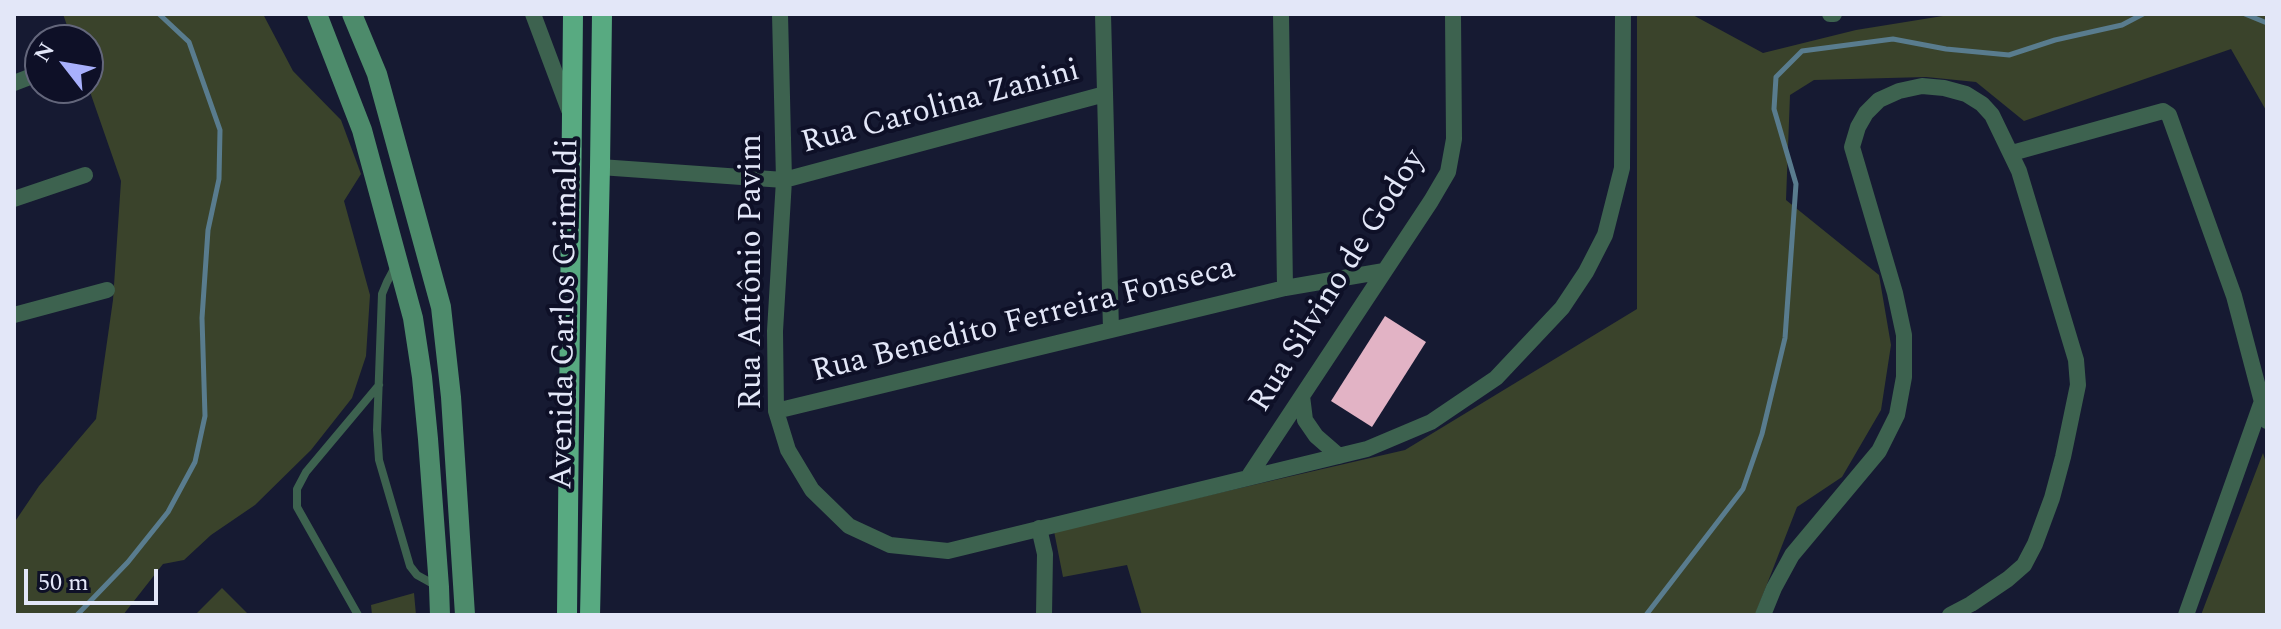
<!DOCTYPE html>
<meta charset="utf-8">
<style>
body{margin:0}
#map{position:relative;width:2281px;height:629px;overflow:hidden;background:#161a32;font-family:Spectral,serif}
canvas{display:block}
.frame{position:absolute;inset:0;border:16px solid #e3e7f8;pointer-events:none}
.north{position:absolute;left:24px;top:24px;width:80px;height:80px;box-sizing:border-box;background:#0e1027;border:2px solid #63667b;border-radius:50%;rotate:301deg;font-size:22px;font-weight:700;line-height:32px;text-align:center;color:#e3e7f8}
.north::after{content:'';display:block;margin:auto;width:28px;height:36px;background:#a8b0fc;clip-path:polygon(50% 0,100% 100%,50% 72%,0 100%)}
.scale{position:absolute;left:24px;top:569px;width:134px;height:36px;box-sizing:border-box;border:4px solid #e3e7f8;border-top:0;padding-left:10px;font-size:24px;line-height:28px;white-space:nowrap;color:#e3e7f8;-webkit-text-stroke:6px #0e1027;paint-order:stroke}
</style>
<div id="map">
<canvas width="2281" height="629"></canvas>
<div class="frame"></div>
<div class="north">N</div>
<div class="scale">50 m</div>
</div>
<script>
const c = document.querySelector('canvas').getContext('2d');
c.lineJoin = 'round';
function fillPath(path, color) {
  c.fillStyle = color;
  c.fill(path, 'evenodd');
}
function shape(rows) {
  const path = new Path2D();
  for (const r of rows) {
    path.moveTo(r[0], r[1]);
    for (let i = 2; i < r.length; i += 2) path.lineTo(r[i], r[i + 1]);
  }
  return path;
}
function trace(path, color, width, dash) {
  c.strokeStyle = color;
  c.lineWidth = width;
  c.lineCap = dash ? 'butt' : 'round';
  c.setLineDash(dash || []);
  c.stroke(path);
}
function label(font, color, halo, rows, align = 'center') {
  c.font = font + ' Spectral,serif';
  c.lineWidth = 8;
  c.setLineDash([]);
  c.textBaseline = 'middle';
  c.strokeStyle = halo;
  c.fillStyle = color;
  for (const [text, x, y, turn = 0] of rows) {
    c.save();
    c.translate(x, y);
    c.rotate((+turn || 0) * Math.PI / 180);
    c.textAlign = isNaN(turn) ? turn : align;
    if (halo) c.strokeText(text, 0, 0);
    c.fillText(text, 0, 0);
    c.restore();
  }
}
fillPath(shape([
 [63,14,263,14,293,71,341,120,361,174,344,201,370,295,366,356,352,398,311,450,255,505,211,535,184,560,163,564,123,615,14,615,14,523,39,486,96,419,113,300,121,181,88,86,88,40,72,40],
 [1637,14,1691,14,1763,53,1856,30,1955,14,2267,14,2267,112,2231,49,2024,121,1976,82,1926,77,1814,80,1790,95,1786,200,1879,275,1891,345,1881,410,1842,477,1797,507,1755,615,1142,615,1127,565,1063,577,1054,531,1405,450,1637,309],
 [2263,453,2267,466,2267,615,2201,615],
 [222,588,249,615,195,615],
 [414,593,416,615,372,615,371,605]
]), '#3a432b');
trace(shape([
 [2245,14,2267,23],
 [77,615,128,562,168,512,195,462,205,416,202,318,208,230,219,179,220,130,189,42,159,14],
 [1646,615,1743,489,1762,434,1785,338,1796,184,1774,109,1776,77,1802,51,1893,39,1946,49,2009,55,2055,40,2122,25,2143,14]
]), '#597c8e', 5);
fillPath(shape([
 [1385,316,1426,342,1372,427,1331,401]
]), '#e2b3c5');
trace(shape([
 [395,267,387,282,382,294,377,430,379,460,410,566,417,575,435,585],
 [358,615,297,507,297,489,306,472,379,385]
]), '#3d624f', 8);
trace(shape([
 [533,14,569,110],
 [780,14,784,180,775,331,776,411,788,450,812,490,849,526,890,545,948,551,1367,449,1431,422,1496,378,1562,308,1586,272,1605,235,1622,168,1623,14],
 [1103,14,1111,330],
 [1281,14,1285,288,1384,271],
 [1830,14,1834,14],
 [14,83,40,73],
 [2012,153,2163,111,2169,115,2234,296,2267,421],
 [600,167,784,180,1105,94],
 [14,199,85,175],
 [14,315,107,290],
 [1302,396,1305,420,1316,436,1339,456],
 [776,411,1285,288],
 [1249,476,1431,201,1448,172,1454,139,1453,14],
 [1039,528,1045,554,1044,615],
 [1763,615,1774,588,1792,555,1879,451,1897,415,1904,377,1904,335,1895,293,1852,147,1858,127,1866,113,1879,100,1899,91,1922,86,1944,88,1966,94,1982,104,1992,115,2019,171,2076,360,2078,385,2063,457,2052,498,2035,544,2024,565,2008,579,1971,604,1950,615],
 [2186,615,2261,404]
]), '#3d624f', 16);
trace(shape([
 [317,14,362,130,413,318,422,377,428,439,439,587,440,615],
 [352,14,377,74,441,307,451,397,465,615]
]), '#4d8b6b', 20);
trace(shape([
 [567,615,573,14],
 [590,615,600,167,602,14]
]), '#58aa81', 20);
label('32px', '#e3e7f8', '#0e1027', [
 ["Rua Carolina Zanini",941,109,-15],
 ["Rua Antônio Pavim",754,272,-90],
 ["Rua Silvino de Godoy",1339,282,-58],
 ["Avenida Carlos Grimaldi",567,314,-89],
 ["Rua Benedito Ferreira Fonseca",1024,322,-14]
]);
</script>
